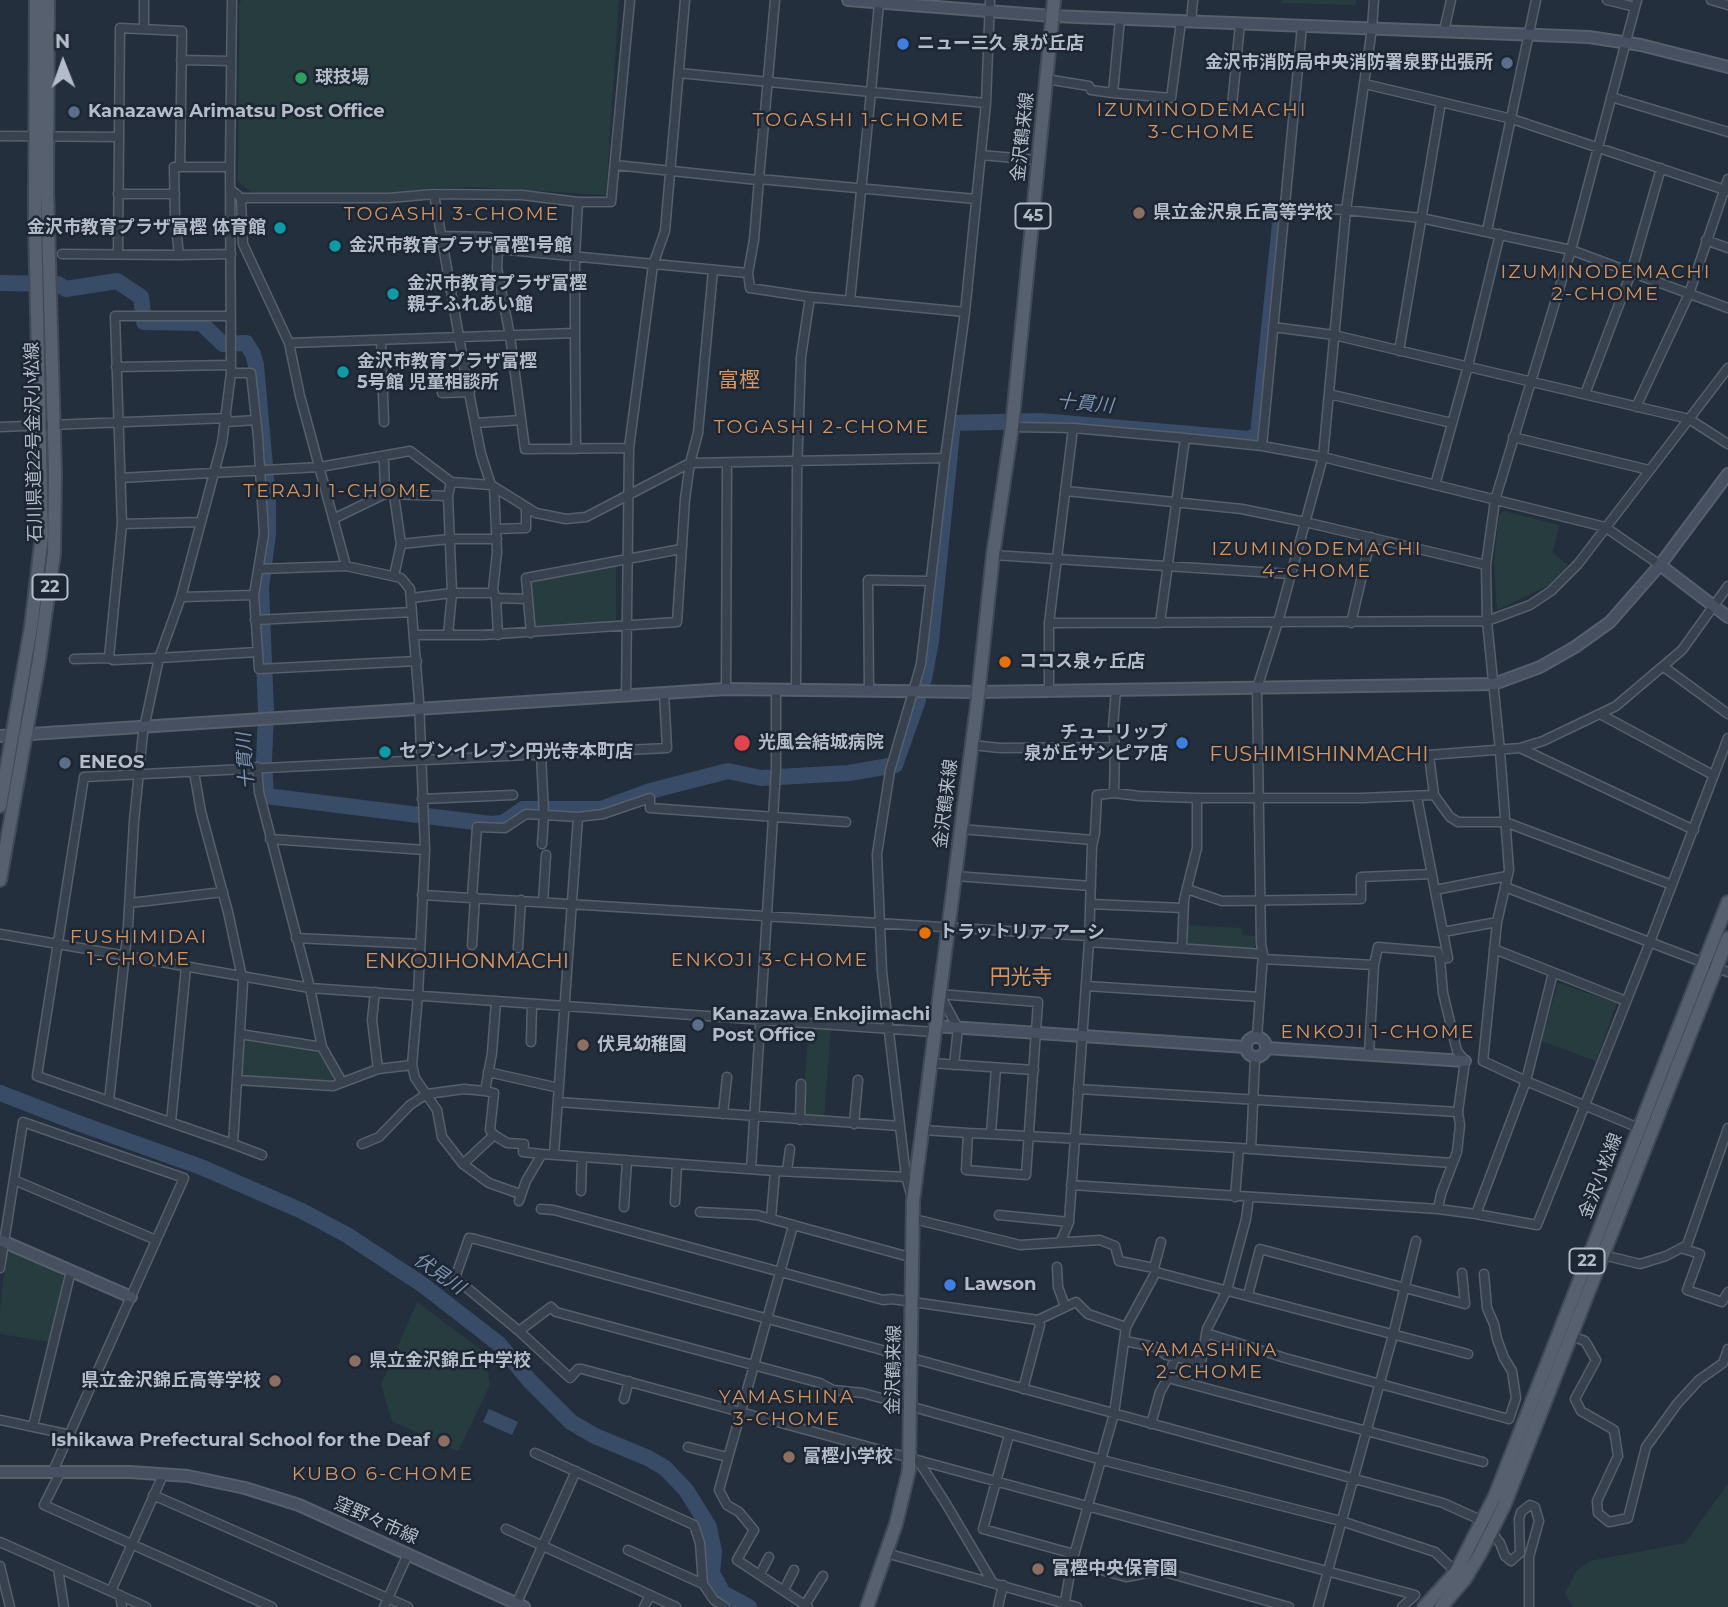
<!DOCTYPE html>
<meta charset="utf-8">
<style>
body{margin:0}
#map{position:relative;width:1728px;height:1607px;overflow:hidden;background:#242f3e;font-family:Montserrat,sans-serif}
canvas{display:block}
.north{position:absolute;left:28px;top:28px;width:70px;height:70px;-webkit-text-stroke:5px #1d2633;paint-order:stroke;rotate:359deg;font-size:19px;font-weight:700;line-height:28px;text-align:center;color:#b4bcc9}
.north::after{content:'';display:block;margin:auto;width:24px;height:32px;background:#b4bcc9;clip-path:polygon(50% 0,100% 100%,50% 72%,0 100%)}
</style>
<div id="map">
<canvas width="1728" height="1607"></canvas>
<div class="north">N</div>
</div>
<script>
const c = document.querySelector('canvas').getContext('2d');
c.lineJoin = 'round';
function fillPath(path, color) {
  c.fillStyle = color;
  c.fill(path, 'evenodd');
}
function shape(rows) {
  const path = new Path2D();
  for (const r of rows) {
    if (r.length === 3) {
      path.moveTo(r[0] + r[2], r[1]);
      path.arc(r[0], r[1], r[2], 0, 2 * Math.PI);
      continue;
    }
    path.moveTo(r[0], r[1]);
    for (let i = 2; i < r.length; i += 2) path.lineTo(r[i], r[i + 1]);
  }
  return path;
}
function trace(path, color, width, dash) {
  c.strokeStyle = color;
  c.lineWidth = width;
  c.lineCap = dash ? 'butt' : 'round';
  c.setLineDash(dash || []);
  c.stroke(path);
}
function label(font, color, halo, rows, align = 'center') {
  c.font = font + ' Montserrat,"Noto Sans JP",sans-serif';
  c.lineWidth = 5;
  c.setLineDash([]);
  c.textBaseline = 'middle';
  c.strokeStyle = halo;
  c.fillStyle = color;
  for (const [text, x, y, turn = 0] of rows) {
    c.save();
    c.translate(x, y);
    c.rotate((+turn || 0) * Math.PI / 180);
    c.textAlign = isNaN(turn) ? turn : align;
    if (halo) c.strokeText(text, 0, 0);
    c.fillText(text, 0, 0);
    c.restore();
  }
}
fillPath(shape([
 [241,0,619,0,606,195,476,187,431,188,388,194,254,194,238,182,239,6],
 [1282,0,1356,0,1356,5,1281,3],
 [1504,511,1559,525,1553,553,1568,565,1549,585,1497,610,1494,562,1499,515],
 [616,566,616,623,535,627,531,581],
 [1188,925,1241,928,1243,935,1256,936,1254,949,1188,944],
 [1558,983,1617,1003,1596,1061,1541,1041],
 [809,1026,831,1027,824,1118,802,1117],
 [248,1038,314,1050,320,1053,333,1078,330,1081,245,1077,242,1073,243,1041],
 [11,1251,62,1274,65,1280,49,1342,0,1334,0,1312,6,1254],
 [417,1302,484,1352,490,1385,458,1451,392,1421,381,1385],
 [1728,1484,1728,1607,1573,1607,1565,1593,1577,1570,1590,1561,1685,1543]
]), '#263c3f');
fillPath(shape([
 [489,1409,518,1422,512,1435,483,1422]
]), '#394c67');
trace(shape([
 [0,283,58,284,66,289,117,281,141,297,144,322,201,323,223,344,246,343,253,354,256,365,268,500,268,534,261,588,266,712,264,761,266,796,491,824,503,823,523,809,601,809,650,791,728,771,761,778,849,773,895,765,918,700],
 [924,679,931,641,953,423,1040,421,1249,439,1258,434,1280,224],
 [0,1093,75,1122,201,1167,302,1211,347,1235,423,1285,499,1344,529,1380,571,1422,595,1436,648,1458,665,1468,686,1490,709,1527,714,1552,712,1573,723,1593,749,1607]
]), '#394c67', 16);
const street = shape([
 [1607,0,1635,7],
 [1711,0,1728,5],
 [1191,22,1193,0],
 [144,29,144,0],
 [1444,31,1451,0],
 [181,60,231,61],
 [679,73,871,92,879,3],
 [1046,79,1089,86,1091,90,1113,93,1120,19],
 [1365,84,1441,102],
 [1113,93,1171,98,1181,22],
 [1611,97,1728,132],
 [1232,106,1240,24],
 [0,136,119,137,120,28,182,31,180,167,174,167,175,218,179,255],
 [981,155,1038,160],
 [615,165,758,180],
 [180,167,230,167],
 [759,179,775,0],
 [230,189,241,198,389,198,434,194,522,195,578,202,611,202,630,0],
 [118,194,175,194],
 [434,194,466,377,481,454,491,485],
 [241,198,243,244,289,343,300,396,346,566],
 [1285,207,1346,210,1421,218,1571,250,1728,308],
 [1487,231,1536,0],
 [441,236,489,237,498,249,748,273],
 [1706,240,1728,248],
 [498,249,497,268,510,336,525,449,629,448],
 [62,254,179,255,231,254],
 [118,254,119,137],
 [850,300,871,92,986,103],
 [965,312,810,297,750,288,748,273,754,240,759,179,976,199],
 [1273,327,1334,335,1689,419,1728,444],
 [575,333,576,449],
 [381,340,384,422],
 [289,343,575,333,575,256,578,202],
 [1399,351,1441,102,1512,119,1728,191],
 [116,367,231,365],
 [231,373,251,373,258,437,264,534,254,595,259,669,417,661],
 [442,393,470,392],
 [1329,394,1452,423],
 [1585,394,1631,273,1661,168],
 [1636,407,1689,294,1728,179],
 [226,422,256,420],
 [476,423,521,420],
 [0,427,227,418],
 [1012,427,1073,428,1185,438,1262,446,1323,457,1605,527,1660,565],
 [1513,437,1649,470],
 [1262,446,1302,26],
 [382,456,384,462,385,494],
 [120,478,320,467,410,451,451,482,491,485,536,513,566,519,586,517,690,463,945,458],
 [1435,485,1468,366,1500,234],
 [494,487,497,552,493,590,496,598,498,635],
 [1066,491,1242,509,1305,522,1486,565],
 [394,495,401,544],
 [448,496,452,593,448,635],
 [333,519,385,494,448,496,451,482],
 [201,522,122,524,115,316,231,316],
 [496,529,526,528,526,507],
 [993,555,1291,574],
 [258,569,346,566,401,578,410,589,419,701,425,850,418,995,412,1065,415,1078,437,1110,442,1137,463,1164,489,1183,520,1194],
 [394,576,401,544,449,539,497,539],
 [181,597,254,595],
 [411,598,452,593,494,593],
 [496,598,528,599],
 [255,620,412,612],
 [1049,623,1487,621,1530,605,1551,591,1578,564,1728,368],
 [1160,623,1185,438],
 [1351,623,1371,537],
 [531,633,526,578,681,549],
 [415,635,482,635,677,622,685,499,690,463,698,433,713,270],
 [109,658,122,524],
 [74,659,109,658,113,660,159,658,181,597,222,443,231,373,230,167,232,0],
 [1664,667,1728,714],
 [726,689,727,463],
 [1049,689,1049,623,1073,428],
 [796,690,797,472,801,357,810,297],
 [869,690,868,580,930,581],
 [626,695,629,448,653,265,665,231,685,0],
 [1600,714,1713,775],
 [972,745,1000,748,1115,747,1114,793],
 [1115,747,1113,727,1116,690],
 [1520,748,1694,830],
 [541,754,544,815,578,817,554,1155],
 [257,767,259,792,310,988,322,1047,342,1082],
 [194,772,201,812,228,912,243,982,233,1144,262,1155],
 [1434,795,1450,817,1458,822,1505,822,1672,885],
 [1417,797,1448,958,1440,959,1443,993,1457,1051,1465,1061,1458,1112],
 [422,799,513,795],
 [578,817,603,814,650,798,650,808,846,822],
 [961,829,1093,840],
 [270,839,425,850],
 [955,876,1091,886],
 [1505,887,1728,972],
 [1187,889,1222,901,1361,899,1361,877,1432,874],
 [1435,890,1507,876],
 [422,895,1089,936],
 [472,897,477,827,505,828,526,814,544,815,542,844],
 [543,902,546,855],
 [130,903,223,892],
 [1090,904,1183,908],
 [1443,932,1497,922],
 [0,934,310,988,934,1032],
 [296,938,420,944],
 [1089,942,1263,954],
 [472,945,475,897],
 [518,948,521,900],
 [1182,948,1184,900,1197,848,1197,798],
 [1494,949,1626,1001],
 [1263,959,1374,965,1378,947,1438,952,1440,959],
 [1553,973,1526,1081,1639,1128],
 [1086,986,1260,997],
 [375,992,372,1020,378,1069],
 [941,997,958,1028,954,1065],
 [496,1001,492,1053,485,1091,494,1093,490,1130,494,1135,507,1143,524,1144,523,1152,542,1154],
 [240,1034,322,1047],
 [1257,1037,1263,954,1261,944,1257,688,1278,622,1323,457,1346,210,1372,28,1374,0],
 [531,1042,532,1005],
 [1369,1054,1374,965],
 [931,1063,1034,1070],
 [488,1072,559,1088],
 [237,1080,333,1086,378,1069,412,1065],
 [1078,1089,1458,1112,1460,1125,1457,1152,1441,1194,1438,1209],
 [109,1101,128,926,134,821,143,733,159,658,257,652],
 [558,1102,900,1126],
 [723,1114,727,1077],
 [800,1120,801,1084],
 [171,1122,186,967],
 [854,1124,858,1080],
 [923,1130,968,1133,966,1170,1026,1175,1038,1002,939,994],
 [968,1133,991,1134,996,1068],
 [991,1134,1239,1148],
 [233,1144,37,1076,84,777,667,748,664,693],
 [362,1144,379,1137,410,1105,427,1094,464,1089,485,1091],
 [1251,1149,1453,1163],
 [463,1164,494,1135],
 [751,1169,776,770,776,690],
 [787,1171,790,1149],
 [14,1180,156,1240],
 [1071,1185,1438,1209,1476,1214,1526,1081,1483,1061,1497,922,1509,870,1500,751,1487,621,1486,565,1495,500,1571,250,1637,0],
 [581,1191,582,1158],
 [911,1194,906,1177,882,972,877,854,890,771,921,664,945,458,965,312,986,103,990,0],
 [1235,1197,1239,1148,1251,1149,1255,1058],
 [519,1201,526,1181,542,1154,775,1171,906,1177],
 [675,1202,677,1164],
 [624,1207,627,1160],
 [541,1209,554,1210,883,1300,892,1299,1038,1320,1076,1302,1088,1314,1126,1327,1114,1414,1072,1562,1064,1607],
 [700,1212,757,1215,913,1258],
 [1476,1214,1537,1225,1650,942,1728,738],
 [999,1215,1069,1222],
 [771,1219,775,1171],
 [914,1219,1020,1245,1100,1240,1115,1246,1119,1261,1154,1268,1156,1272,1468,1354],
 [793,1226,719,1490,727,1505,739,1512,754,1530,737,1560,808,1607],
 [1061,1241,1069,1222,1089,942,1092,846,1095,833,1097,795,1114,793,1139,796,1197,798,1362,798,1434,795,1429,755,1520,748,1543,741,1616,706,1682,650,1728,586],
 [1681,1248,1700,1254,1687,1290,1722,1302,1728,1292],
 [1603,1255,1640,1264,1666,1256,1687,1245,1728,1128],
 [1057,1267,1058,1287,1065,1306],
 [0,1268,23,1122,184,1178,53,1471],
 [1154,1268,1161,1242],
 [1248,1295,1260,1249,1465,1304,1462,1273],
 [1126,1327,1156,1272],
 [519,1331,570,1378,578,1369,582,1369,1415,1595],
 [1206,1333,1285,1358,1509,1419,1516,1398,1512,1371,1504,1358,1497,1339,1494,1324,1487,1308,1484,1274],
 [1571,1336,1585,1341,1596,1360,1575,1399,1581,1411,1614,1430,1618,1456,1597,1501,1598,1513,1609,1522,1628,1518,1646,1447,1677,1404,1699,1380,1723,1363,1728,1349],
 [1125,1341,1155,1347,1166,1355,1175,1357,1201,1362,1207,1329,1227,1290,1246,1219,1249,1197],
 [1168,1378,1483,1462],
 [1023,1389,1040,1325,1038,1320],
 [624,1399,629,1381],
 [0,1420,71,1435],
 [1151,1424,1160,1392,1168,1378,1175,1357],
 [33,1426,71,1271],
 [1009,1435,983,1529,1074,1554],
 [688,1447,727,1457],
 [535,1453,694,1525,700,1543,703,1584,714,1600,725,1607],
 [919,1462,945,1502,993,1583],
 [61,1471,44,1505,272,1607],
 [153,1495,408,1607],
 [506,1529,676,1607],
 [0,1542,146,1607],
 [628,1550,703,1584],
 [886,1553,1077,1607],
 [1072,1562,1126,1577,1153,1572,1168,1573,1289,1607],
 [0,1566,10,1607],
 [58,1569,64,1607],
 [1456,1572,1435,1552,1341,1521,1102,1460,863,1393,833,1390,820,1383,556,1312,551,1307,519,1331,455,1278,469,1238,475,1239,1443,1503,1483,1521,1500,1543,1505,1556,1511,1561,1520,1553,1519,1519,1521,1512,1530,1505,1535,1507,1539,1521,1529,1557,1529,1607],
 [760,1574,769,1557],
 [784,1590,794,1570],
 [111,1591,163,1475],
 [120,1595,122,1607],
 [805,1605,823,1576],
 [384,1607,408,1554],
 [515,1607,576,1471],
 [644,1607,650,1595],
 [998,1607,1003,1585],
 [1318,1607,1393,1335,1416,1241],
 [1402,1607,1415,1595]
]);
const secondary = shape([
 [848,0,1052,16,1589,37,1641,45,1728,67],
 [1660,565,1728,617],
 [0,736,726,689,978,692,1494,684,1540,667,1575,647,1610,622,1660,565,1728,474],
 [935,1026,1245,1047],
 [1256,1047,10],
 [1266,1048,1465,1061],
 [0,1240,131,1297],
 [0,1472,130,1472,188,1476,245,1488,299,1505,524,1607]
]);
const primary = shape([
 [0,806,31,627,42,536,35,222,36,0],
 [0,880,39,660,54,553,55,473,47,189,48,0],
 [867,1607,896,1524,909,1470,913,1201,977,705,993,555,1012,427,1054,0],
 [1424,1607,1456,1572,1495,1496,1728,902],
 [1441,1607,1465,1579,1480,1554,1504,1506,1728,938]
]);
trace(street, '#565f6c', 11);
trace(secondary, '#565f6c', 14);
trace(primary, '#414a57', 16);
trace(street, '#38414e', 8);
trace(secondary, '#465061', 10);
trace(primary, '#56606e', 12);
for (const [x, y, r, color] of [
 [903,44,7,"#3f7fe0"],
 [1507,63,7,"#5c6f8a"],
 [301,78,7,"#2e9e5b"],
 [74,112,7,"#5c6f8a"],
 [1139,213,7,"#8d6e63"],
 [280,228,7,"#0f9aa8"],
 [335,246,7,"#0f9aa8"],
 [393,294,7,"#0f9aa8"],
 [343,372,7,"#0f9aa8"],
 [1005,662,7,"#e8710a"],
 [742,743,9,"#e0444e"],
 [1182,743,7,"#3f7fe0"],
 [385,752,7,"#0f9aa8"],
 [65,763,7,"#5c6f8a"],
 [925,933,7,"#e8710a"],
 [698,1025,7,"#5c6f8a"],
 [583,1045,7,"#8d6e63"],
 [950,1285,7,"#3f7fe0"],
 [355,1361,7,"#8d6e63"],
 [275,1381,7,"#8d6e63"],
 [444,1441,7,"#8d6e63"],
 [789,1457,7,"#8d6e63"],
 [1038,1569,7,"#8d6e63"]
]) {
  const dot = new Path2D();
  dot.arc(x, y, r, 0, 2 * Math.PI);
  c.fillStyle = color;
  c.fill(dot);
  trace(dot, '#1d2633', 2.5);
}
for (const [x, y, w] of [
 [1033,216,35],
 [50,587,35],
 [1587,1261,35]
]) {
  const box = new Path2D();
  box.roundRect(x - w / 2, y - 12.5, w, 25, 5);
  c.fillStyle = '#1d2633';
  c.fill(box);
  trace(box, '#b4bcc9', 2);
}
label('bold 16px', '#b4bcc9', null, [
 ["45",1033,216],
 ["22",50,587],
 ["22",1587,1261]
]);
label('bold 18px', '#b4bcc9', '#1d2633', [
 ["ニュー三久 泉が丘店",917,44],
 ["金沢市消防局中央消防署泉野出張所",1493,63,"right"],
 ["球技場",315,78],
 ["Kanazawa Arimatsu Post Office",88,112],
 ["県立金沢泉丘高等学校",1153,213],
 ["金沢市教育プラザ富樫 体育館",266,228,"right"],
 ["金沢市教育プラザ富樫1号館",349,246],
 ["金沢市教育プラザ富樫",407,284],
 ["親子ふれあい館",407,305],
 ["金沢市教育プラザ富樫",357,362],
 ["5号館 児童相談所",357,383],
 ["ココス泉ヶ丘店",1019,662],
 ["チューリップ",1168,733,"right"],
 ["泉が丘サンピア店",1168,754,"right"],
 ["光風会結城病院",758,743],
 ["セブンイレブン円光寺本町店",399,752],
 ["ENEOS",79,763],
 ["トラットリア アーシ",939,933],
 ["Kanazawa Enkojimachi",712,1015],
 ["Post Office",712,1036],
 ["伏見幼稚園",597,1045],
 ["Lawson",964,1285],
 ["県立金沢錦丘中学校",369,1361],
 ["県立金沢錦丘高等学校",261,1381,"right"],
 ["Ishikawa Prefectural School for the Deaf",430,1441,"right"],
 ["富樫小学校",803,1457],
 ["富樫中央保育園",1052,1569]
], 'left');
label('18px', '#b4bcc9', '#1d2633', [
 ["金沢鶴来線",1023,137,-84],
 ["石川県道22号金沢小松線",34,442,-91],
 ["金沢鶴来線",946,804,-83],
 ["金沢小松線",1601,1176,-69],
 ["金沢鶴来線",894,1370,-89],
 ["窪野々市線",376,1521,24]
]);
c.letterSpacing = '2px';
label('19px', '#d59563', '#1d2633', [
 ["IZUMINODEMACHI",1202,110],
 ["3-CHOME",1202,132],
 ["TOGASHI 1-CHOME",859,120],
 ["TOGASHI 3-CHOME",452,214],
 ["IZUMINODEMACHI",1606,272],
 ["2-CHOME",1606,294],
 ["TOGASHI 2-CHOME",822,427],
 ["TERAJI 1-CHOME",338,491],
 ["IZUMINODEMACHI",1317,549],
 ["4-CHOME",1317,571],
 ["FUSHIMIDAI",139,937],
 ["1-CHOME",139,959],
 ["ENKOJI 3-CHOME",770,960],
 ["ENKOJI 1-CHOME",1378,1032],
 ["YAMASHINA",1210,1350],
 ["2-CHOME",1210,1372],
 ["YAMASHINA",787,1397],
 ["3-CHOME",787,1419],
 ["KUBO 6-CHOME",383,1474]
]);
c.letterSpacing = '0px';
label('italic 19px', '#7c92b1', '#1d2633', [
 ["十貫川",1085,404,5],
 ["十貫川",246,761,-94],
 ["伏見川",439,1274,35]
]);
label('21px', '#d59563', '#1d2633', [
 ["富樫",739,381],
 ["FUSHIMISHINMACHI",1319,755],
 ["ENKOJIHONMACHI",467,962],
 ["円光寺",1021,978]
]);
</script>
